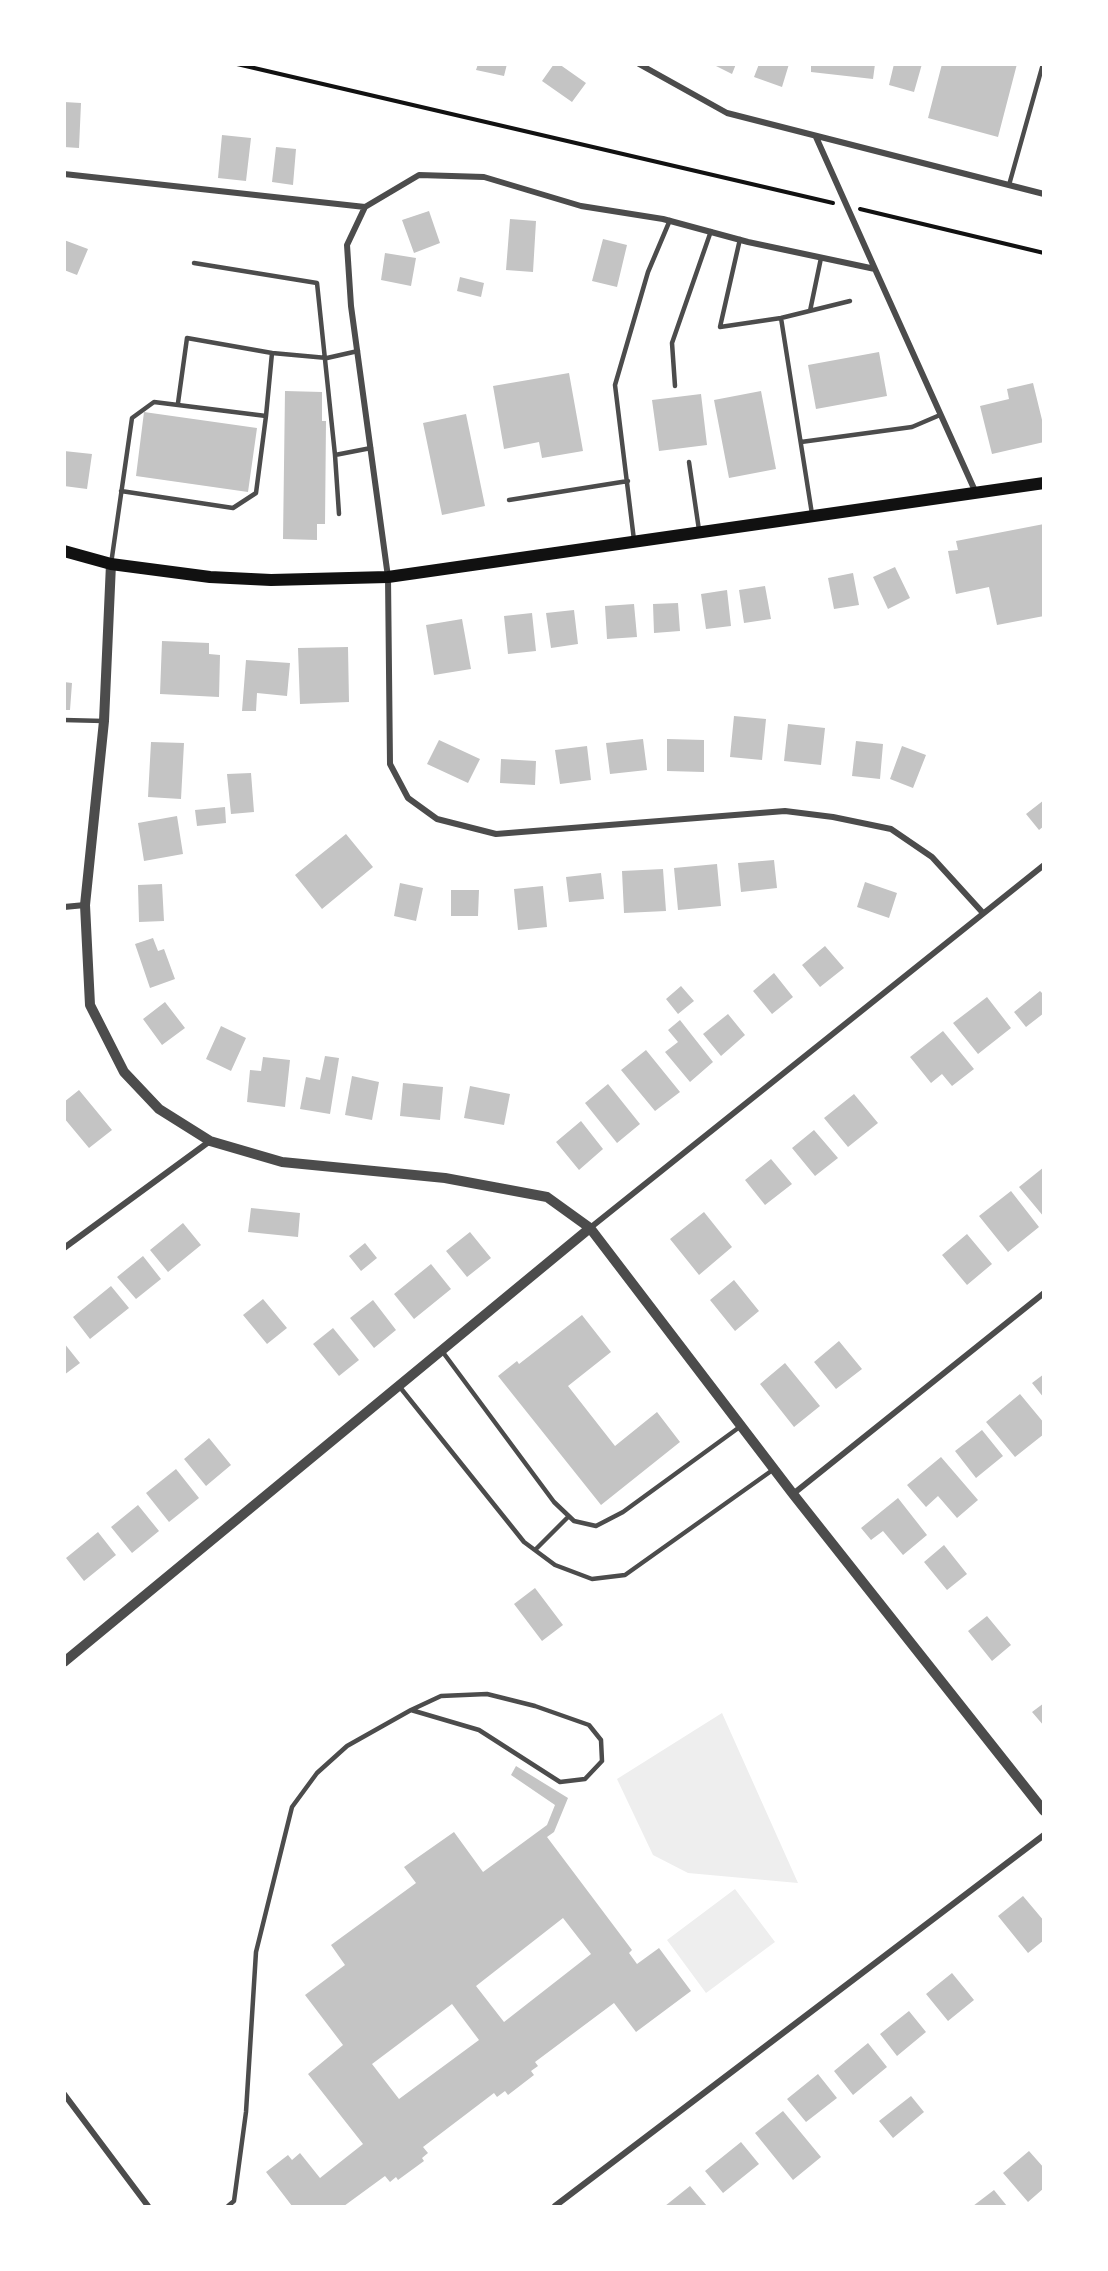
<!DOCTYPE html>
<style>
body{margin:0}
#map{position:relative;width:1108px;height:2271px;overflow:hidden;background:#fff;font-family:"Archivo Narrow",sans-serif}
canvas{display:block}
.frame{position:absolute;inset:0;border:66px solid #fff;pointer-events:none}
</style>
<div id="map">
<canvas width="1108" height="2271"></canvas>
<div class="frame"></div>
</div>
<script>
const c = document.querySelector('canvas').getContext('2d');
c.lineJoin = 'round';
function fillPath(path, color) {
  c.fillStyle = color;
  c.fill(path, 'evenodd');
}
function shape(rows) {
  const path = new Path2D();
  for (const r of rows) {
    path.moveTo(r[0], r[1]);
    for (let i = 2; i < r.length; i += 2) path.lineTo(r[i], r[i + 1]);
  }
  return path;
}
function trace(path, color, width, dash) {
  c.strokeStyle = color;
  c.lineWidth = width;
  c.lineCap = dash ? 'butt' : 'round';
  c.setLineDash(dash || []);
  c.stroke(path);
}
fillPath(shape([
 [722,1713,798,1883,688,1873,653,1855,617,1779],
 [735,1889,775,1942,706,1993,667,1940]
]), '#eee');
fillPath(shape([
 [478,64,507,64,504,76,476,70],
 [554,64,559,64,586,83,572,102,542,81],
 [712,64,736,64,732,74],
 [759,64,789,64,782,87,754,77],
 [811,64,875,64,873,79,811,72],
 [894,64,922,64,914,92,889,85],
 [942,64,1017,64,998,137,928,118],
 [64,102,81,103,79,148,64,147],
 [222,135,251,138,246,181,218,178],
 [276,147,296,149,293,185,272,182],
 [429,211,440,243,414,253,402,220],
 [510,219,536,221,533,272,506,270],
 [603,239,627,245,617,287,592,281],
 [64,240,88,249,77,275,64,270],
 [385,253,416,258,411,286,381,280],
 [460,277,484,283,481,297,457,291],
 [879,352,887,396,816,409,808,365],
 [569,373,583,451,542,458,539,442,504,449,493,386],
 [1033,383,1044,428,1044,442,992,454,980,406,1009,399,1007,389],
 [285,391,322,392,322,421,326,421,325,524,317,524,317,540,283,539],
 [761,391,776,469,729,478,714,400],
 [701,394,707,445,659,451,652,400],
 [144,412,257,428,248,492,136,476],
 [466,414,485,506,442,515,423,423],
 [64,451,92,454,87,489,64,486],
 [1044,524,1044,616,997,625,989,587,956,594,948,551,958,550,956,541],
 [895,567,910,598,888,609,873,577],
 [853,573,859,605,834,609,828,578],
 [765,586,771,619,744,623,739,590],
 [727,590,731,626,706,629,701,594],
 [678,603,680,631,654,633,653,604],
 [634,604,637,637,607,639,605,606],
 [574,610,578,644,551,648,546,613],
 [532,613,536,651,508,654,504,616],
 [462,619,471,669,434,675,426,625],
 [162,641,209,643,209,654,220,655,219,697,160,694],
 [348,647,349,702,300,704,298,648],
 [246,660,290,663,287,696,257,693,256,711,242,711],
 [64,682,72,683,70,710,64,710],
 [734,716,766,719,762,760,730,757],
 [788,724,825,728,821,765,784,761],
 [643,739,647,770,610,774,606,743],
 [667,739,704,740,704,772,667,771],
 [439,740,480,759,468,783,427,764],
 [856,741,883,744,880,779,852,776],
 [151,742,184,743,181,799,148,797],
 [587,746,591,780,560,784,555,750],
 [902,746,926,755,913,788,890,779],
 [501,759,536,761,535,785,500,783],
 [251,773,254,812,231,814,227,774],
 [1044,800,1044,826,1039,830,1026,814],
 [225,807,226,823,197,826,195,810],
 [177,816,183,854,144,861,138,823],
 [346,834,373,867,322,909,295,875],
 [774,860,777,888,741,892,738,863],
 [717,864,721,906,678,910,674,868],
 [663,869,666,911,624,913,622,871],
 [601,873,604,899,569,902,566,877],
 [865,882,897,893,889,918,857,907],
 [400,883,423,888,416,921,394,916],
 [162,884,164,921,139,922,138,885],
 [543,886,547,927,518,930,514,889],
 [451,890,479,890,478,916,451,916],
 [153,938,158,951,164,949,175,979,150,988,135,944],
 [825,946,844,968,820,987,802,965],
 [774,973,793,997,772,1014,753,991],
 [681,986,694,1001,678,1014,666,999],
 [1040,991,1044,995,1044,1013,1026,1027,1014,1012],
 [987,997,1011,1028,978,1054,953,1023],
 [165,1002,185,1028,162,1045,143,1019],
 [728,1014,745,1035,721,1056,703,1034],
 [680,1020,713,1062,690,1082,665,1052,678,1042,668,1030],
 [221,1026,246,1038,231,1071,206,1059],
 [943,1031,974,1069,952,1086,942,1074,931,1083,910,1057],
 [646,1050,680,1092,655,1111,621,1070],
 [325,1056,339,1058,330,1114,300,1109,306,1077,320,1080],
 [263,1057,290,1060,285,1107,247,1102,250,1070,261,1071],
 [352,1076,379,1082,372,1120,345,1115],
 [403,1083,443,1087,440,1120,400,1116],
 [608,1084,640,1124,617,1143,585,1103],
 [470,1086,510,1094,504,1125,464,1118],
 [79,1090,112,1130,89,1148,64,1118,64,1102],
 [854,1094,878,1123,848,1147,824,1118],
 [581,1121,603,1149,579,1170,556,1142],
 [814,1130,838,1158,815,1176,792,1148],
 [771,1159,792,1184,765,1205,745,1180],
 [1044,1167,1044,1217,1019,1187],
 [1011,1191,1039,1227,1008,1252,979,1216],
 [251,1208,300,1213,298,1237,248,1232],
 [704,1212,732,1247,699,1275,670,1239],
 [183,1223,201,1245,168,1272,150,1250],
 [470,1232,491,1258,467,1277,446,1251],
 [967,1234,992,1264,967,1285,942,1255],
 [365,1243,377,1258,361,1271,349,1256],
 [143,1256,161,1279,136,1299,117,1277],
 [431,1264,451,1289,414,1319,394,1294],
 [734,1280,759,1311,735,1331,710,1300],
 [111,1286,129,1308,90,1339,73,1317],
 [263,1299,287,1328,267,1344,243,1315],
 [373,1300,396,1330,374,1348,350,1318],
 [582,1315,611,1352,568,1386,615,1446,657,1412,680,1442,601,1505,498,1376,517,1361,519,1364],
 [333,1328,359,1360,339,1376,313,1344],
 [839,1341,862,1369,836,1389,814,1362],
 [64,1343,80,1363,64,1375],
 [785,1363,820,1406,794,1427,760,1384],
 [1044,1374,1044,1398,1032,1383],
 [1020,1394,1044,1423,1044,1434,1015,1457,986,1422],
 [982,1430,1003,1456,976,1478,955,1451],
 [209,1438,231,1465,206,1486,184,1459],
 [941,1457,978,1500,957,1518,938,1496,926,1507,907,1485],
 [176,1469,199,1498,169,1522,146,1493],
 [898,1498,927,1535,903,1555,883,1531,871,1540,861,1528],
 [138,1505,159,1531,132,1553,111,1527],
 [98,1532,116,1555,84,1581,66,1558],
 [944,1545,967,1574,947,1590,924,1562],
 [535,1588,563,1625,542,1641,514,1604],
 [987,1616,1011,1645,992,1661,968,1631],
 [1044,1703,1044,1726,1032,1712],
 [516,1766,568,1798,554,1832,547,1837,632,1950,629,1953,637,1964,659,1948,691,1991,636,2032,614,2003,535,2062,538,2066,531,2071,534,2075,508,2095,505,2091,497,2097,494,2093,423,2147,428,2153,422,2158,424,2161,398,2180,396,2177,390,2182,385,2176,344,2206,292,2206,266,2172,288,2155,292,2160,300,2153,320,2178,363,2144,308,2074,343,2045,305,1995,345,1965,331,1945,416,1883,404,1867,454,1832,483,1872,547,1825,555,1805,511,1775],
 [563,1918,591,1954,504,2022,476,1986],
 [452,2004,479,2040,399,2099,372,2064],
 [1023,1896,1044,1921,1044,1940,1028,1953,998,1916],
 [952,1973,974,2000,948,2021,926,1994],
 [909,2011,926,2032,897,2056,880,2034],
 [868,2043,887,2067,853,2095,834,2071],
 [818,2074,837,2098,806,2122,787,2099],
 [911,2096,924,2112,893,2138,879,2121],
 [783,2111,821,2157,793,2180,755,2133],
 [741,2142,759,2164,723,2193,705,2171],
 [1029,2151,1044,2168,1044,2188,1028,2202,1003,2173],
 [690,2186,707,2206,665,2206],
 [994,2190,1007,2206,973,2206]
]), '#c4c4c4');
trace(shape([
 [237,64,833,203],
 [860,209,1044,253]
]), '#111', 4);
trace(shape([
 [1009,185,1043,64],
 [740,239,720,327,781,318,850,301],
 [194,263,317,283,335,455],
 [810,311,821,258],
 [781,318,812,514],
 [272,353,327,358,358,351],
 [675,386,672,343,711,231],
 [801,442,912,427,940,415],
 [689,462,699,530],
 [121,491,233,508,256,493,266,416],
 [509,500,628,481],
 [339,514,335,455,371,448],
 [634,540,615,385,648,272,670,220],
 [111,564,132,418,154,402,266,416,272,353,187,338,178,403],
 [64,720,104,721],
 [442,1351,554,1502,574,1521,596,1526,623,1512,741,1426],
 [399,1386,524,1542,555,1565,592,1579,625,1575,774,1469],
 [535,1550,569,1516],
 [228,2206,234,2201,246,2112,256,1952,292,1807,317,1773,347,1746,411,1710,441,1696,487,1694,535,1706,589,1725,601,1740,602,1761,585,1779,560,1782,479,1730,411,1710]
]), '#4c4c4c', 4.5);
trace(shape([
 [639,64,727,113,1044,194],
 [816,137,875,269],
 [64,174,365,207],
 [976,493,875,269,748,242,663,219,581,206,484,177,419,175,365,207,347,245,351,306,388,577,390,764,408,798,437,819,496,834,785,811,833,817,891,829,932,857,983,913],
 [64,907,85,905],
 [590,1228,1044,865],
 [64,1248,210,1141],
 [793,1494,1044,1293],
 [64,2094,148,2206],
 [555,2206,1044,1835]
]), '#4c4c4c', 6);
trace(shape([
 [111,564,104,721,85,905,90,1005,124,1072,159,1109,210,1141,282,1162,445,1178,547,1197,590,1228,793,1494,1044,1811],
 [64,1662,590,1228]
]), '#4c4c4c', 10);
trace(shape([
 [64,551,111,564,210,577,271,580,388,577,1044,483]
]), '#111', 12);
</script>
